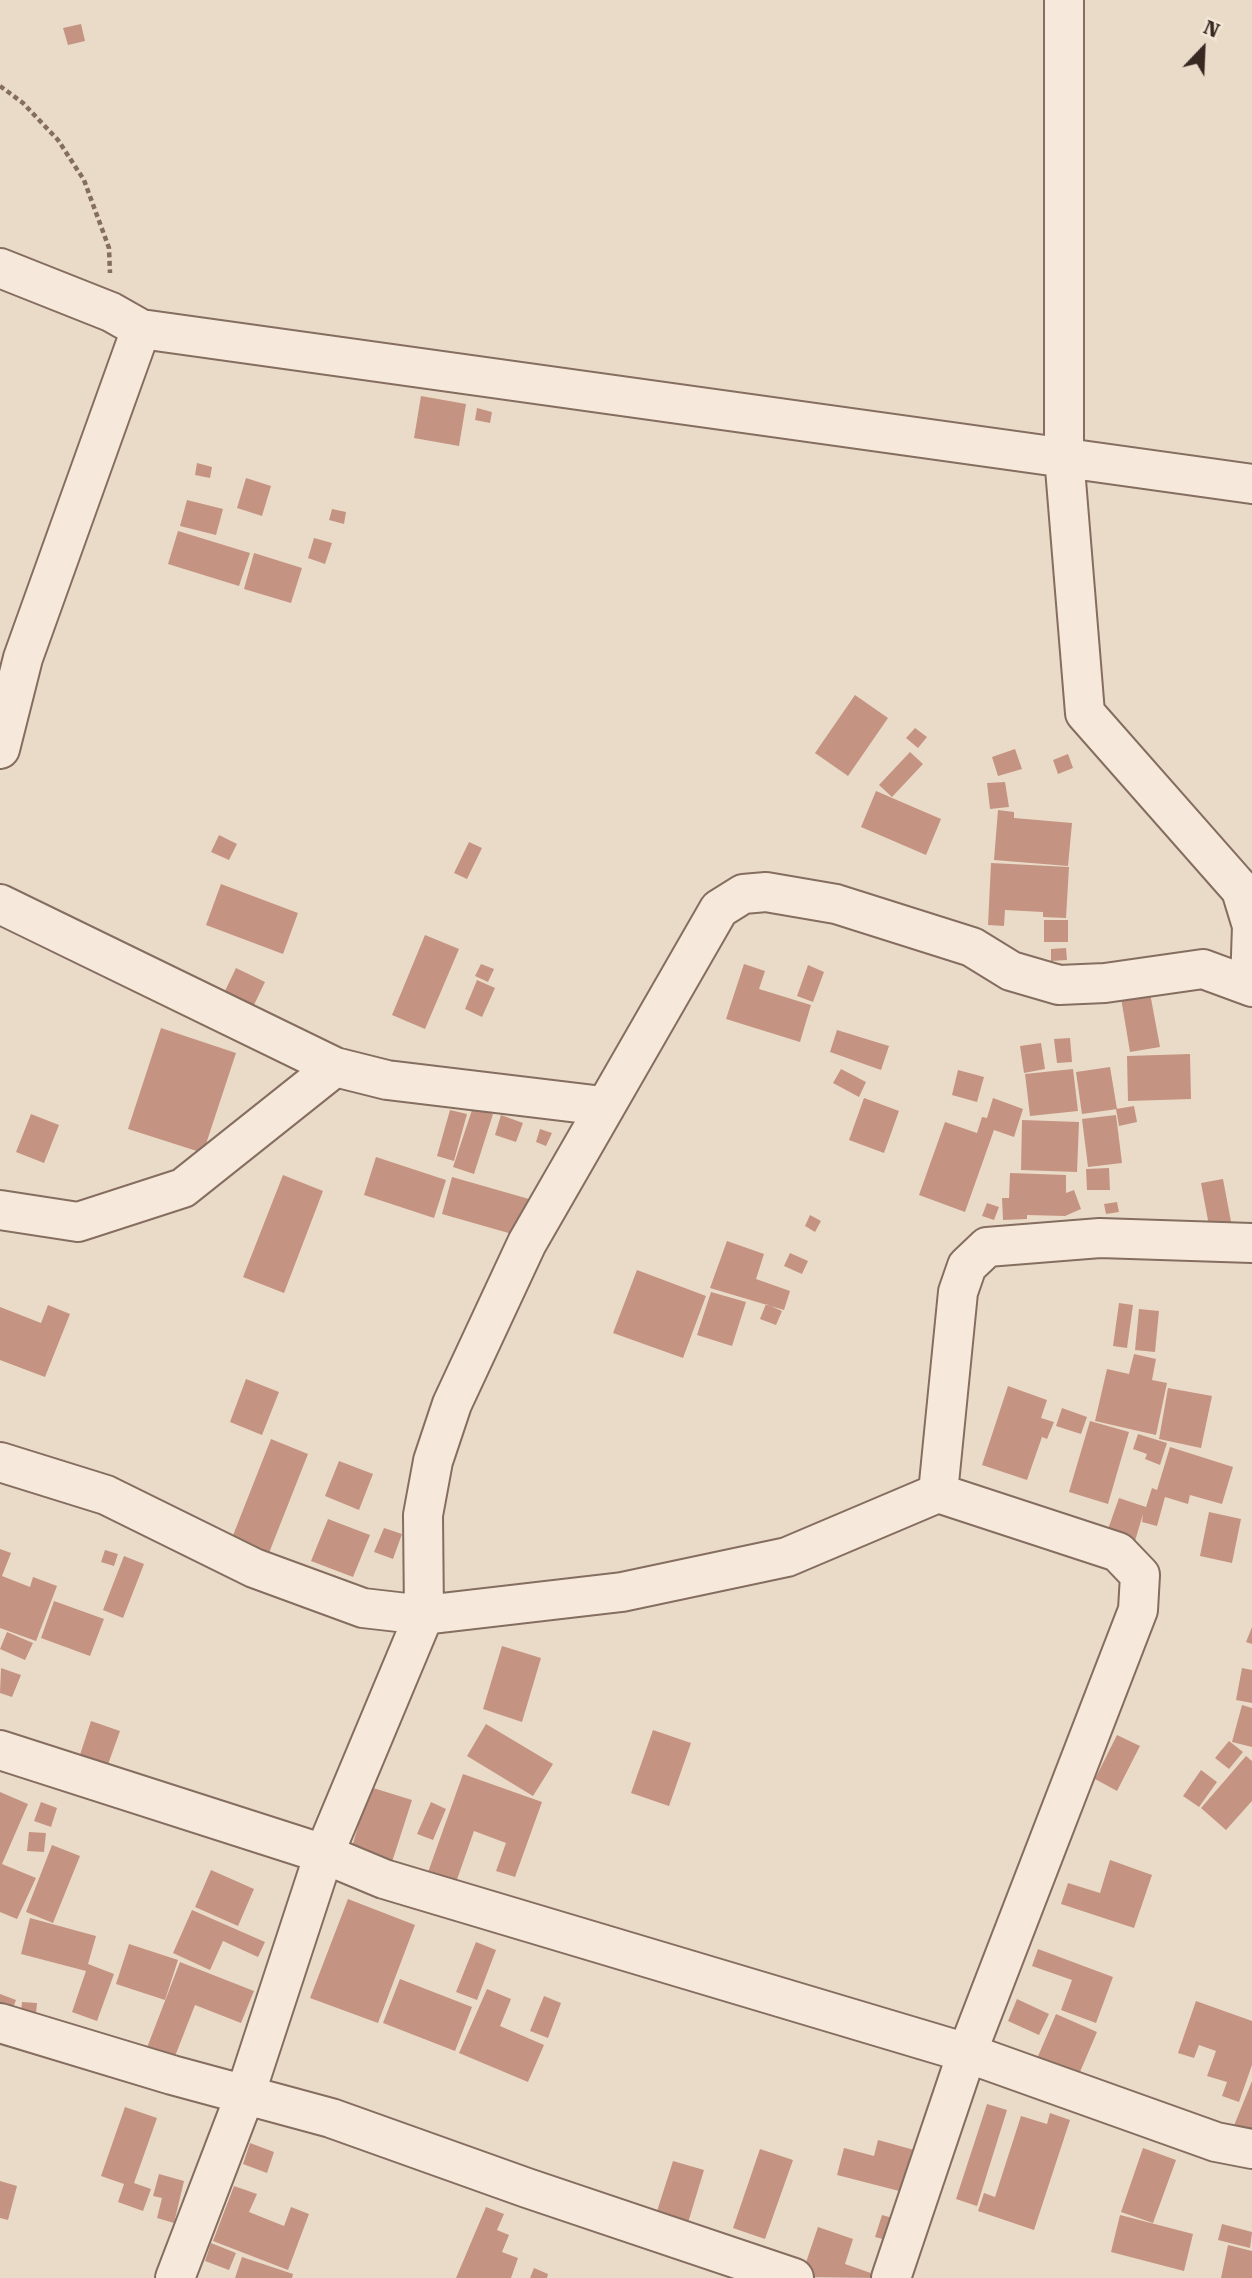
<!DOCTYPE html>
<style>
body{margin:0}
#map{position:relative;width:1252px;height:2278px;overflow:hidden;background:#eadbc8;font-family:"Roboto Serif",serif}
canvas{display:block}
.north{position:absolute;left:1168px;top:14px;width:70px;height:70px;-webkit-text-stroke:5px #f2e6d7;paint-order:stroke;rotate:23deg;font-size:19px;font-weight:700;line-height:28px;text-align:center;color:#372821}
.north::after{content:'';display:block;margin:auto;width:24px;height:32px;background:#372821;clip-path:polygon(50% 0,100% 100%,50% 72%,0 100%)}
</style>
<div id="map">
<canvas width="1252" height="2278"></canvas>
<div class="north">N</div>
</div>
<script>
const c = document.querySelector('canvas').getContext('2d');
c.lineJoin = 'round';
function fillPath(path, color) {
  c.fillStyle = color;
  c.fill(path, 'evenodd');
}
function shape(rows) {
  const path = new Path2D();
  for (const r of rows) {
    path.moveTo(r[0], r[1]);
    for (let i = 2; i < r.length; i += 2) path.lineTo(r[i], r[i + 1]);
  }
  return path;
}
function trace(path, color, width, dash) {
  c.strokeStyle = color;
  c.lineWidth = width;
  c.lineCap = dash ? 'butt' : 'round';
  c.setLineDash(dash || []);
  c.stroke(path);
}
fillPath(shape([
 [81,24,85,41,68,45,63,28],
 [421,396,466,404,459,446,414,438],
 [477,408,492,412,490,423,475,420],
 [197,463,212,467,210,478,195,475],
 [246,478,271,486,262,516,237,508],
 [187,500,223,509,216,535,180,526],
 [332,509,346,512,344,524,329,520],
 [178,531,250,553,239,586,168,564],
 [314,538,332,543,325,564,308,558],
 [254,553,302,568,291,603,244,589],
 [855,695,888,718,848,776,815,753],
 [915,728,927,737,918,748,906,738],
 [1015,749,1022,769,998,776,992,757],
 [910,752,923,764,892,797,879,785],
 [1068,754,1073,768,1058,774,1053,760],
 [1005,782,1009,807,990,809,987,783],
 [876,791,941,819,926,855,861,827],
 [998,810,1014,812,1014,818,1072,823,1068,866,994,860],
 [219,835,237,844,229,860,211,852],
 [469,842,482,848,467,879,454,873],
 [991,863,1069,867,1066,918,1043,917,1043,912,1005,910,1004,926,988,925],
 [221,884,298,913,283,954,206,925],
 [1044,920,1068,920,1068,942,1044,942],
 [425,935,459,949,425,1029,392,1015],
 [1066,948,1067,960,1051,961,1051,949],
 [481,964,494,969,488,982,475,976],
 [744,964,765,971,759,989,811,1005,800,1042,726,1019],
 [808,965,824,972,813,1002,797,996],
 [236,968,265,982,252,1009,223,995],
 [477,980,495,988,482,1017,465,1009],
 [1150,993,1160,1047,1130,1052,1121,998],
 [161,1028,236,1053,203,1153,128,1129],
 [837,1030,889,1046,881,1070,830,1052],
 [1070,1038,1072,1062,1057,1063,1054,1039],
 [1041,1043,1045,1069,1024,1073,1020,1046],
 [1190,1054,1191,1099,1128,1101,1127,1056],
 [1110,1067,1117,1109,1082,1114,1076,1072],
 [841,1069,866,1082,859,1097,833,1083],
 [1073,1069,1078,1111,1030,1116,1025,1074],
 [958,1070,984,1077,977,1102,952,1095],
 [864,1098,899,1111,884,1153,849,1140],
 [993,1098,1023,1109,1014,1137,994,1130,965,1212,919,1195,945,1122,977,1133,982,1117,987,1118],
 [1134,1106,1137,1122,1119,1126,1116,1109],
 [473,1107,493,1114,474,1174,453,1167],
 [450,1110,467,1114,454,1161,437,1156],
 [31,1114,59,1125,44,1163,16,1152],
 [501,1115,523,1123,516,1142,495,1135],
 [1116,1115,1122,1163,1088,1167,1082,1119],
 [1022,1120,1079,1122,1077,1172,1021,1170],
 [540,1129,552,1133,546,1146,536,1142],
 [376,1157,446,1180,434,1218,364,1195],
 [1109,1168,1110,1190,1087,1190,1086,1169],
 [1010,1173,1066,1175,1066,1193,1074,1190,1081,1209,1065,1216,1027,1215,1027,1219,1003,1220,1002,1198,1009,1198],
 [283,1175,323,1191,284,1293,243,1277],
 [452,1177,529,1199,519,1236,442,1214],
 [1223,1179,1232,1227,1210,1231,1201,1183],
 [1117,1202,1119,1212,1106,1214,1104,1204],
 [987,1203,999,1207,994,1220,982,1216],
 [810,1215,821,1221,815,1232,805,1226],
 [727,1241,764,1254,756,1279,790,1291,784,1310,710,1288],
 [790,1253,808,1261,802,1274,784,1266],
 [637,1270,706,1296,683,1358,613,1333],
 [711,1292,746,1302,732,1346,697,1335],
 [1119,1303,1133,1305,1127,1348,1113,1346],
 [766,1304,782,1311,776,1325,760,1319],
 [48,1305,70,1314,45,1377,0,1360,0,1307,41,1323],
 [1139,1309,1159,1311,1155,1352,1135,1350],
 [1134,1354,1156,1359,1152,1380,1167,1383,1156,1435,1095,1421,1107,1369,1129,1374],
 [246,1379,279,1392,262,1435,230,1422],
 [1008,1386,1047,1400,1041,1418,1054,1422,1047,1439,1042,1437,1027,1480,982,1465],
 [1168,1388,1212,1396,1201,1448,1159,1439],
 [1062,1408,1087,1417,1081,1434,1056,1426],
 [1090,1421,1129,1432,1108,1504,1069,1492],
 [1138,1434,1167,1443,1160,1465,1145,1459,1147,1454,1133,1449],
 [271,1439,308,1454,265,1563,228,1548],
 [1170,1447,1233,1467,1222,1504,1190,1495,1188,1504,1165,1497,1157,1526,1142,1522,1143,1514,1135,1541,1107,1532,1119,1498,1146,1507,1152,1488,1157,1490],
 [339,1461,373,1474,359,1510,325,1496],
 [1209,1512,1241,1519,1232,1563,1200,1556],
 [328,1519,370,1535,353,1577,311,1561],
 [384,1528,402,1534,393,1559,374,1552],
 [0,1549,11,1553,2,1576,30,1587,33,1577,57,1586,36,1641,0,1628],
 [105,1550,118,1554,114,1566,101,1562],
 [124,1556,144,1564,123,1618,103,1610],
 [54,1601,104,1619,90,1656,41,1638],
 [1252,1627,1252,1644,1246,1642],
 [7,1632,33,1643,25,1660,0,1649],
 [502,1646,541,1658,522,1722,483,1709],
 [1,1668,21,1675,12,1697,0,1693],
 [1242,1668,1252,1670,1252,1703,1236,1700],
 [1242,1705,1252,1708,1252,1747,1232,1742],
 [91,1721,120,1731,106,1770,78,1761],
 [486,1724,553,1764,533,1796,467,1756],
 [653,1730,691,1743,669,1806,631,1793],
 [1117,1735,1140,1746,1117,1791,1095,1779],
 [1229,1741,1243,1752,1229,1769,1215,1758],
 [1246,1756,1252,1761,1252,1801,1226,1830,1201,1808],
 [1201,1770,1217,1782,1199,1807,1183,1796],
 [463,1774,542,1802,515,1877,496,1871,506,1843,474,1831,454,1888,426,1878],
 [370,1787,412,1800,392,1862,351,1850],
 [0,1792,28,1804,2,1864,36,1878,17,1919,0,1912],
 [41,1802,57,1808,51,1827,34,1821],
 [431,1802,446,1809,433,1840,417,1834],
 [29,1832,46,1833,44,1852,27,1851],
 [52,1845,80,1856,53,1923,26,1912],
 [1110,1860,1152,1875,1134,1928,1061,1904,1068,1883,1100,1893],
 [211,1870,254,1889,238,1926,195,1907],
 [348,1899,415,1925,378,2023,310,1998],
 [192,1910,265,1942,258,1957,223,1941,210,1970,173,1953],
 [30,1918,96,1936,88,1964,114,1974,97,2021,72,2012,86,1971,21,1954],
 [476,1942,496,1950,477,2000,456,1992],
 [129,1944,178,1960,165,2000,116,1984],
 [1038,1949,1113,1977,1096,2023,1061,2010,1072,1980,1032,1966],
 [180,1962,254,1991,241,2023,195,2005,170,2069,143,2058],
 [400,1979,472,2007,455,2051,383,2023],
 [487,1989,511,1999,500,2026,544,2045,528,2082,459,2053],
 [0,1994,16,2000,9,2019,0,2016],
 [544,1996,561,2003,548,2038,530,2031],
 [1017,1999,1049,2014,1039,2035,1008,2021],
 [1196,2001,1252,2021,1252,2065,1239,2102,1222,2096,1227,2082,1207,2076,1216,2051,1199,2045,1194,2058,1178,2053],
 [22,2002,37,2003,35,2025,20,2024],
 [1056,2014,1097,2032,1077,2079,1036,2061],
 [1252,2081,1252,2136,1233,2128],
 [987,2104,1007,2110,977,2206,956,2199],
 [125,2107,157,2118,134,2183,151,2189,143,2211,118,2202,124,2184,101,2176],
 [1050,2113,1070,2120,1034,2230,978,2211,984,2193,995,2197,1021,2116,1047,2124],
 [878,2140,918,2151,907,2193,837,2175,844,2148,874,2156],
 [250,2143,274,2152,267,2173,243,2164],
 [1143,2148,1176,2160,1153,2223,1121,2212],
 [760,2149,793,2160,765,2239,733,2228],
 [673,2161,704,2170,684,2236,652,2227],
 [159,2174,184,2181,174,2223,157,2218,162,2198,153,2196],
 [0,2181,17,2186,8,2220,0,2218],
 [234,2186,257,2194,249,2212,284,2226,291,2207,309,2214,288,2270,213,2241],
 [486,2207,504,2214,497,2230,509,2235,502,2252,518,2258,511,2278,456,2278],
 [882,2215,900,2220,893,2242,875,2237],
 [1120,2215,1193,2234,1184,2271,1111,2252],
 [1222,2224,1252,2232,1250,2248,1218,2240],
 [818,2227,853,2239,845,2264,885,2278,801,2277],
 [211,2243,236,2253,229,2270,205,2261],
 [1228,2245,1252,2251,1252,2278,1221,2278],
 [242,2257,293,2274,292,2278,235,2278],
 [534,2268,548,2274,547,2278,530,2278]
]), '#c59382');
const minor = shape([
 [1064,0,1064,456,1085,713,1241,890,1252,926,1250,985],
 [0,268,111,312,141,329],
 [0,749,23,658,141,329,1252,484],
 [0,904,335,1067,387,1080,603,1106],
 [0,1210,78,1222,183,1188,335,1067],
 [0,1462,106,1495,254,1568,363,1608,424,1615,622,1592,787,1557,938,1493,1118,1552,1140,1575,1138,1610,967,2053,891,2278],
 [938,1493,958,1292,967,1266,987,1247,1100,1238,1252,1243],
 [0,1750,324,1854,384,1879,967,2053,1216,2142,1252,2149],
 [0,2023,172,2075,331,2118,527,2188,794,2278],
 [175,2278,245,2095,324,1854,424,1615,423,1515,433,1461,452,1404,527,1243,719,909,743,894,766,892,836,904,972,947,1011,971,1059,985,1105,983,1203,969,1252,987]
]);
trace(minor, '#856d5f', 42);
trace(shape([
 [0,86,23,103,58,140,84,180,109,248,110,273]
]), '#856d5f', 4.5, [5, 3.5]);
trace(minor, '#f6e9db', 38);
</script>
